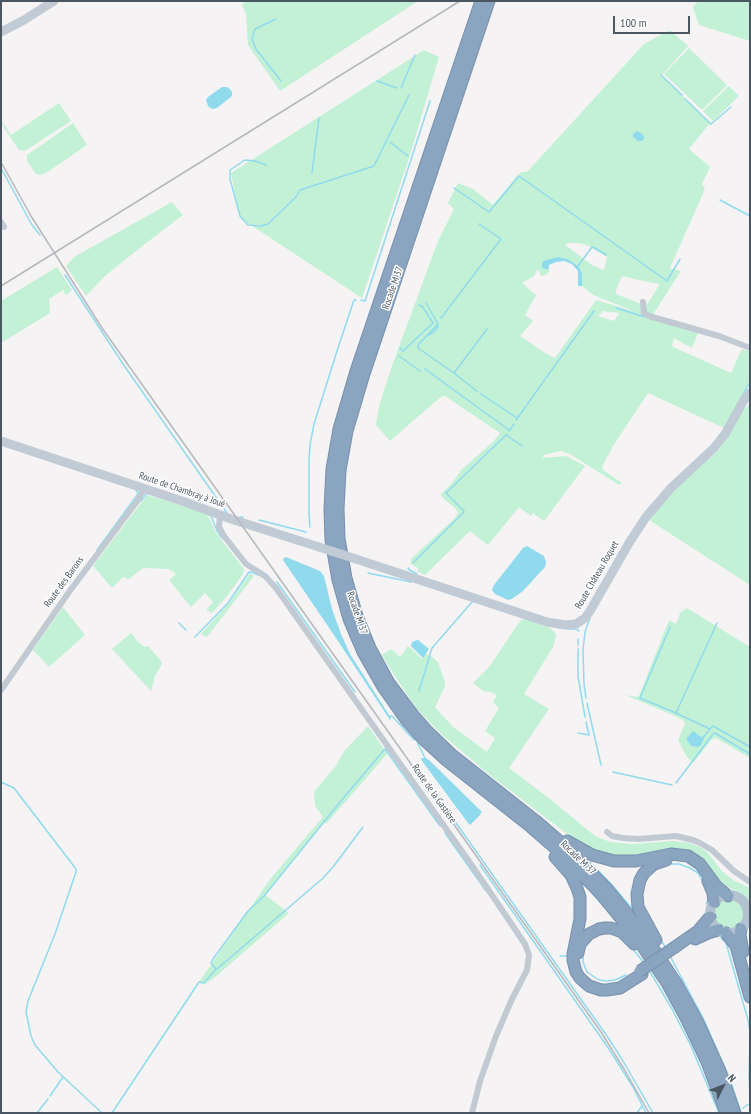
<!DOCTYPE html>
<meta charset="utf-8">
<style>
body{margin:0}
#map{position:relative;width:751px;height:1114px;overflow:hidden;background:#f5f3f3;font-family:"PT Sans Narrow",sans-serif}
canvas{display:block}
.frame{position:absolute;inset:0;border:2px solid #4a5661;pointer-events:none}
.north{position:absolute;left:703px;top:1066px;width:40px;height:40px;-webkit-text-stroke:3px #fff;paint-order:stroke;rotate:48deg;font-size:11px;font-weight:700;line-height:16px;text-align:center;color:#4a5661}
.north::after{content:'';display:block;margin:auto;width:14px;height:18px;background:#4a5661;clip-path:polygon(50% 0,100% 100%,50% 72%,0 100%)}
.scale{position:absolute;left:613px;top:16px;width:77px;height:18px;box-sizing:border-box;border:2px solid #4a5661;border-top:0;padding-left:5px;font-size:12px;line-height:14px;white-space:nowrap;color:#4a5661;-webkit-text-stroke:3px #fff;paint-order:stroke}
</style>
<div id="map">
<canvas width="751" height="1114"></canvas>
<div class="frame"></div>
<div class="north">N</div>
<div class="scale">100 m</div>
</div>
<script>
const c = document.querySelector('canvas').getContext('2d');
c.lineJoin = 'round';
function fillPath(path, color) {
  c.fillStyle = color;
  c.fill(path, 'evenodd');
}
function shape(rows) {
  const path = new Path2D();
  for (const r of rows) {
    if (r.length === 3) {
      path.moveTo(r[0] + r[2], r[1]);
      path.arc(r[0], r[1], r[2], 0, 2 * Math.PI);
      continue;
    }
    path.moveTo(r[0], r[1]);
    for (let i = 2; i < r.length; i += 2) path.lineTo(r[i], r[i + 1]);
  }
  return path;
}
function trace(path, color, width, dash) {
  c.strokeStyle = color;
  c.lineWidth = width;
  c.lineCap = dash ? 'butt' : 'round';
  c.setLineDash(dash || []);
  c.stroke(path);
}
function label(font, color, halo, rows, align = 'center') {
  c.font = font + ' "PT Sans Narrow",sans-serif';
  c.lineWidth = 3;
  c.setLineDash([]);
  c.textBaseline = 'middle';
  c.strokeStyle = halo;
  c.fillStyle = color;
  for (const [text, x, y, turn = 0] of rows) {
    c.save();
    c.translate(x, y);
    c.rotate((+turn || 0) * Math.PI / 180);
    c.textAlign = isNaN(turn) ? turn : align;
    if (halo) c.strokeText(text, 0, 0);
    c.fillText(text, 0, 0);
    c.restore();
  }
}
fillPath(shape([
 [245,1,418,1,280,91,248,45,246,14,242,5],
 [698,1,750,1,750,41,699,25,693,7],
 [670,30,688,46,662,75,710,123,689,149,710,167,702,184,705,189,670,268,669,268,681,271,652,316,698,333,692,348,674,338,672,345,673,347,731,373,742,349,750,352,750,382,724,428,648,393,613,446,602,467,603,470,622,483,619,485,570,454,561,451,543,455,544,456,542,458,566,456,585,466,544,521,533,513,531,516,519,507,488,545,470,531,425,575,417,571,419,569,410,563,412,558,455,518,458,513,455,508,445,500,441,496,442,493,453,482,461,470,493,442,500,433,445,396,442,396,436,401,390,441,376,425,379,406,392,366,438,241,454,209,448,203,458,183,473,189,493,205,517,176,522,172,527,172,644,44],
 [568,243,577,243,587,245,607,257,604,270,592,265,565,245],
 [558,257,579,268,582,274,582,286,593,295,636,312,596,300,555,358,545,353,520,336,533,321,525,315,536,295,522,283,534,276,538,269,541,276,545,275,549,272,549,269,545,269,544,261,550,261],
 [622,276,648,282,660,284,646,306,616,294,616,290],
 [603,311,619,313,619,314,614,321,598,316],
 [689,48,727,85,702,110,664,74],
 [424,50,439,57,409,158,362,298,240,218,231,173],
 [729,86,739,96,713,121,703,111],
 [59,103,71,121,25,151,19,150,1,123,1,120,11,135],
 [73,123,87,145,46,173,40,175,36,174,27,161,27,155],
 [172,202,183,215,141,247,105,276,86,296,66,266,74,257],
 [57,267,72,290,66,295,63,290,49,299,50,313,1,343,1,301],
 [750,403,750,585,649,520,664,501,687,478,719,450,742,412],
 [147,495,202,512,208,516,216,533,244,569,243,574,227,596,212,613,206,610,213,602,205,593,191,607,169,580,176,574,169,569,143,568,129,579,123,577,112,588,93,566],
 [250,573,254,576,207,637,202,635,201,634,230,602],
 [63,607,85,635,49,667,33,650],
 [687,608,750,647,750,758,716,738,711,740,693,763,687,757,678,740,685,724,684,721,675,716,625,695,637,697,639,696,667,625,670,620,675,624,678,620,680,613],
 [525,619,550,628,555,633,556,637,553,647,524,694,549,709,509,768,550,799,595,836,610,842,632,844,673,841,690,843,702,848,707,852,722,871,733,880,750,888,750,901,740,892,725,886,722,883,704,861,629,857,600,854,575,840,490,775,440,733,417,709,396,678,382,655,391,649,400,657,408,646,422,659,425,653,430,656,430,655,438,662,445,682,445,686,435,707,452,726,487,752,495,738,485,731,499,708,493,702,497,695,490,692,483,691,473,683,490,666,520,621],
 [131,633,138,642,145,647,148,646,161,661,162,664,155,676,151,691,112,649],
 [368,726,387,754,326,824,324,822,265,895,289,913,214,978,205,984,199,982,271,878,323,817,315,806,314,792,335,767,345,750],
 [729,915,15]
]), '#c3f1d5');
fillPath(shape([
 [222,87,227,87,230,89,232,92,232,96,217,108,212,109,208,106,206,100,208,97],
 [637,131,641,133,644,136,644,139,642,141,638,141,633,137,633,134],
 [558,257,567,259,572,262,579,267,582,274,582,286,579,286,578,285,578,271,572,264,564,261,556,262,549,265,549,269,545,269,542,268,542,264,543,261],
 [527,546,544,556,546,562,545,567,523,591,512,599,508,600,495,594,492,590,494,585,523,548],
 [286,557,320,571,324,576,332,609,341,634,350,654,391,718,390,720,334,635,283,560,284,558],
 [417,640,418,640,429,649,423,658,411,646,412,642],
 [693,731,704,739,700,746,697,747,691,746,687,740,687,738],
 [421,758,426,758,429,760,480,810,482,812,480,815,470,825,468,823,422,761]
]), '#90daee');
trace(shape([
 [276,19,255,29,252,39,256,49,281,81],
 [661,75,682,95],
 [377,81,397,88],
 [401,88,415,55],
 [685,99,711,124,731,107],
 [390,142,408,156],
 [266,165,255,161,245,160,230,170,230,179,240,216,248,225,261,226,268,224,296,197,300,190,374,166,409,95],
 [1,168,32,225,40,235],
 [312,173,319,118],
 [454,188,489,212,519,176,667,281,680,259],
 [720,200,750,216],
 [578,266,592,247,595,248,606,255],
 [65,275,123,364,227,513],
 [361,300,365,301,430,101],
 [426,303,438,324,418,345,418,348,454,373,487,329],
 [616,308,645,317],
 [441,318,501,239,479,224],
 [428,335,434,332,438,326],
 [400,348,403,351,433,323,422,306,419,305],
 [399,356,420,371],
 [425,369,509,430],
 [454,373,478,392],
 [481,394,517,418],
 [742,396,750,382],
 [516,420,594,311],
 [509,431,514,424],
 [506,435,522,446],
 [141,501,147,493],
 [211,516,217,531,222,538],
 [240,517,243,517],
 [259,520,306,532],
 [310,527,309,514,309,461,310,445,314,424,338,348,354,300,356,300],
 [97,550,138,494,136,490],
 [413,563,463,513,464,511,446,493,507,434],
 [409,568,408,569,417,574],
 [368,573,411,582],
 [277,582,355,692],
 [179,623,186,630],
 [670,627,640,698,676,713,710,729,702,739],
 [568,629,577,629,579,631],
 [195,637,228,603,249,572,251,572,258,575],
 [578,645,578,639],
 [578,649,578,676,585,717],
 [419,691,432,648,472,602],
 [586,698,584,684,583,650,585,632,590,618],
 [587,703,601,765],
 [676,713,717,623],
 [390,716,393,717,414,740],
 [710,729,713,726,750,747],
 [578,733,589,735,586,722],
 [418,744,425,758],
 [613,772,672,785],
 [1,782,14,788,76,869,76,872,55,934,28,1001,26,1012,31,1036,35,1045,58,1072,102,1113],
 [676,783,713,734,715,733,750,754],
 [429,785,607,1036,623,1061,653,1113],
 [445,833,486,891],
 [586,858,613,886,634,911],
 [668,864,679,864,690,868,698,873,703,882],
 [480,865,609,1049,633,1087,646,1113],
 [593,894,605,908],
 [706,904,709,898],
 [721,938,726,943,748,1020,750,1033,749,1076,750,1100],
 [660,939,666,948],
 [750,942,750,943],
 [633,949,644,963],
 [583,953,583,962,587,972,599,980,608,981,615,980,626,975],
 [560,956,568,956],
 [670,956,703,1018,730,1079,741,1113],
 [217,969,322,879,333,867,363,827],
 [649,970,672,1009,691,1046,719,1113],
 [50,1096,63,1077],
 [743,1108,749,1104],
 [37,1113,48,1099],
 [112,1113,199,982,204,983,216,969,211,963,213,959,248,911,265,895,340,802,385,749,440,826],
 [637,1113,642,1106]
]), '#90daee', 1.5);
const highway = shape([
 [481,1,356,371,339,429,332,469,330,509,331,540,338,580,349,619,363,652,383,687,407,721,422,738,446,760,531,827,561,853,601,894,639,941,667,983,686,1018,707,1062,726,1113],
 [489,1,364,374,347,431,340,470,338,509,339,539,346,578,357,616,370,648,389,683,413,715,428,732,451,754,536,821,566,847,607,889,645,936,676,983,698,1023,719,1069,735,1113],
 [567,841,592,855,614,861,636,861,671,854,688,856,700,864,717,887,728,896],
 [555,857,571,875,577,888,580,897,580,919,573,954,573,960,576,972,580,978,589,986,601,990,607,990,620,988,642,974],
 [708,881,713,893,714,902],
 [741,929,740,935,743,952],
 [726,933,736,946,750,997],
 [695,939,708,933,718,930],
 [656,940,638,907,637,894,640,880,644,873,654,864,666,860],
 [675,947,698,931,710,917],
 [578,953,580,944,589,934,599,929,605,928,611,928,622,932,634,944]
]);
trace(highway, '#7690ad', 13);
trace(shape([
 [1,222,4,227],
 [643,302,644,313,649,316,719,336,750,348],
 [220,515,219,527,224,536,246,564,265,576,276,588,473,867,525,944,529,955,527,970,512,999,496,1036,480,1081,472,1113],
 [1,690,69,592,138,500,144,488],
 [607,832,612,836,623,838,638,839,676,836,693,840,700,843,712,850,734,871,750,882]
]), '#c1cad2', 6);
trace(shape([
 [1,32,24,20,54,1],
 [1,441,185,502,231,519,319,547],
 [356,559,547,622,565,625,576,624,585,618,590,611,629,543,646,517,671,488,714,448,725,434,744,400,750,393],
 [746,908,750,909],
 [746,922,750,922]
]), '#c1cbd6', 9);
trace(shape([
 [729,914,19]
]), '#b3c2d1', 10);
trace(highway, '#8ba5c1', 11);
trace(shape([
 [1,162,31,216,102,328,601,1032,624,1069,649,1113],
 [1,286,460,1]
]), '#b5b8bd', 1.5);
const highwayBridge = shape([
 [640,971,675,947]
]);
trace(highwayBridge, '#7690ad', 13, []);
trace(shape([
 [319,547,356,559]
]), '#c1cbd6', 9);
trace(highwayBridge, '#8ba5c1', 11);
label('10px', '#4a5661', '#fff', [
 ["Rocade M 37",393,288,-71],
 ["Route de Chambray à Joué",182,490,19],
 ["Route Château Roquet",597,575,-60],
 ["Route des Barons",64,582,-54],
 ["Rocade M 37",357,613,71],
 ["Route de la Gastière",434,794,55],
 ["Rocade M 37",578,858,44]
]);
</script>
